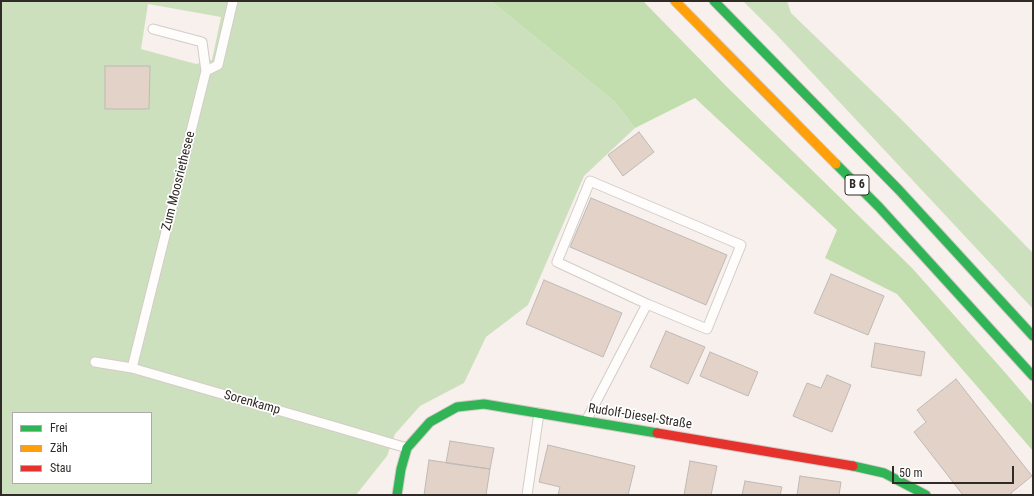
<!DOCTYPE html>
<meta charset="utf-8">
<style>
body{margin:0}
#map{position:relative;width:1034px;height:496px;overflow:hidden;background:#f8f0ec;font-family:"Roboto Condensed",sans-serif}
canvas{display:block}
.frame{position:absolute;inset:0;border:2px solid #312b27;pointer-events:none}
.legend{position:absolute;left:12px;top:412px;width:140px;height:72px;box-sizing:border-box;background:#fff;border:1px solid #adaaa9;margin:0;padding:5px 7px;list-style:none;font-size:12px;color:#312b27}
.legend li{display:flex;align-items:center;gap:8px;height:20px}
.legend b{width:20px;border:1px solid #adaaa9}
.scale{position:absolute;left:892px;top:466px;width:122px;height:18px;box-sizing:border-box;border:2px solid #312b27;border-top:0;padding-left:5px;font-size:12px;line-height:14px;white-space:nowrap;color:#312b27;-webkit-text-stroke:3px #fff;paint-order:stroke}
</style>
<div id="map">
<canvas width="1034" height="496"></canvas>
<div class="frame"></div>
<ul class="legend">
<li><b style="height:5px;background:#30b455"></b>Frei</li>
<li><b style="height:5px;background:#ff9f0a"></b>Zäh</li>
<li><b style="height:5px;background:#e5322d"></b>Stau</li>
</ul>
<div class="scale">50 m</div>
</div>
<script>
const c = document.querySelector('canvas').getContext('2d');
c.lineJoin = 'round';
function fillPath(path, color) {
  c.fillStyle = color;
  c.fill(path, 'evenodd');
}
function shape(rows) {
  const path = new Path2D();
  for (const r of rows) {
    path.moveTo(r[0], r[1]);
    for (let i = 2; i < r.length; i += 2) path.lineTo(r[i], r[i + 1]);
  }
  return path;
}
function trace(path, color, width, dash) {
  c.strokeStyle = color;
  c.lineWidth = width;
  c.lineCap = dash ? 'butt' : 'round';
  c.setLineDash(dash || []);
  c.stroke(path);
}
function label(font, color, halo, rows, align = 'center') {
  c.font = font + ' "Roboto Condensed",sans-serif';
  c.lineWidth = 3.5;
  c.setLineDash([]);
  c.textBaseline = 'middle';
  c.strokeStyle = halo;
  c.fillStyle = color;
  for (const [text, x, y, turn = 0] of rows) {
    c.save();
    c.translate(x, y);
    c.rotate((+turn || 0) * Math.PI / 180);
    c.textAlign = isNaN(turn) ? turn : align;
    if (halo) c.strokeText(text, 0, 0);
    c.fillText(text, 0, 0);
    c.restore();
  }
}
fillPath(shape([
 [1,1,491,1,615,102,635,128,584,176,528,305,486,337,464,383,420,406,395,434,387,456,356,495,1,495],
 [148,4,221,17,212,60,196,64,141,49],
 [13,413,151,413,151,483,13,483],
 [743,1,787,1,791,13,898,116,1033,253,1033,309,774,32]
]), '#cde0be');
fillPath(shape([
 [491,1,643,1,726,86,912,268,1002,369,1033,405,1033,451,897,294,825,258,837,230,695,98,635,128,615,102]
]), '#c2ddae');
const building = shape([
 [105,66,150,66,149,109,105,109,105,66],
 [639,132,654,152,623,176,608,155,639,132],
 [591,198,727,255,706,305,570,247,591,198],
 [831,274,884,296,868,335,814,313,831,274],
 [544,280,622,313,603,357,526,324,544,280],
 [666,331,705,347,688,384,650,367,666,331],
 [875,343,925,352,921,376,871,367,875,343],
 [710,352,758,372,748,396,700,376,710,352],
 [827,375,851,385,832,432,793,416,807,383,821,388,827,375],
 [956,379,1032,476,1011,493,1012,495,963,495,914,432,926,422,917,410,956,379],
 [450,441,494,448,490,469,446,463,450,441],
 [548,445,635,466,628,495,558,495,560,487,539,482,548,445],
 [429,460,490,469,486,495,424,495,429,460],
 [690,461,717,466,711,495,684,495,690,461],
 [800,476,841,482,839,495,797,495,800,476],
 [745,481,782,487,780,495,742,495,745,481]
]);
fillPath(building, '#e2d2c7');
trace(building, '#bfb9b5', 1);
const lane = shape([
 [206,71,218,65,233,1],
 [95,362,132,368,336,427,407,448],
 [132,368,206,71,202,42,153,29],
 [586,421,647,304,707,329,741,245,590,181,557,262,647,304],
 [527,495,539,413]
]);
const fast = shape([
 [714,1,899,190,1033,336],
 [836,164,879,207,1033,376],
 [853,466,884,473,926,495],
 [397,495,401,469,407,448,430,422,457,407,484,404,657,433]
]);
const slow = shape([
 [675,1,836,164]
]);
const jam = shape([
 [657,433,853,466]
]);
trace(lane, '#d2ccc8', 11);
trace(fast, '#d2ccc8', 11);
trace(slow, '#d2ccc8', 11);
trace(jam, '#d2ccc8', 11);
trace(lane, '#fefdfc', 9);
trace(fast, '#30b455', 9);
trace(slow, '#ff9f0a', 9);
trace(jam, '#e5322d', 9);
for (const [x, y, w] of [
 [857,185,24]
]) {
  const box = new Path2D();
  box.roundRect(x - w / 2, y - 10, w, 20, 3);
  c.fillStyle = '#fff';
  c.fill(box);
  trace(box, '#312b27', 1);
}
label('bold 12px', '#312b27', null, [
 ["B 6",857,185]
]);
label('13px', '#312b27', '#fff', [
 ["Zum Moosriethesee",179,181,-76],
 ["Sorenkamp",252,403,16],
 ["Rudolf-Diesel-Straße",640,417,9]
]);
</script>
